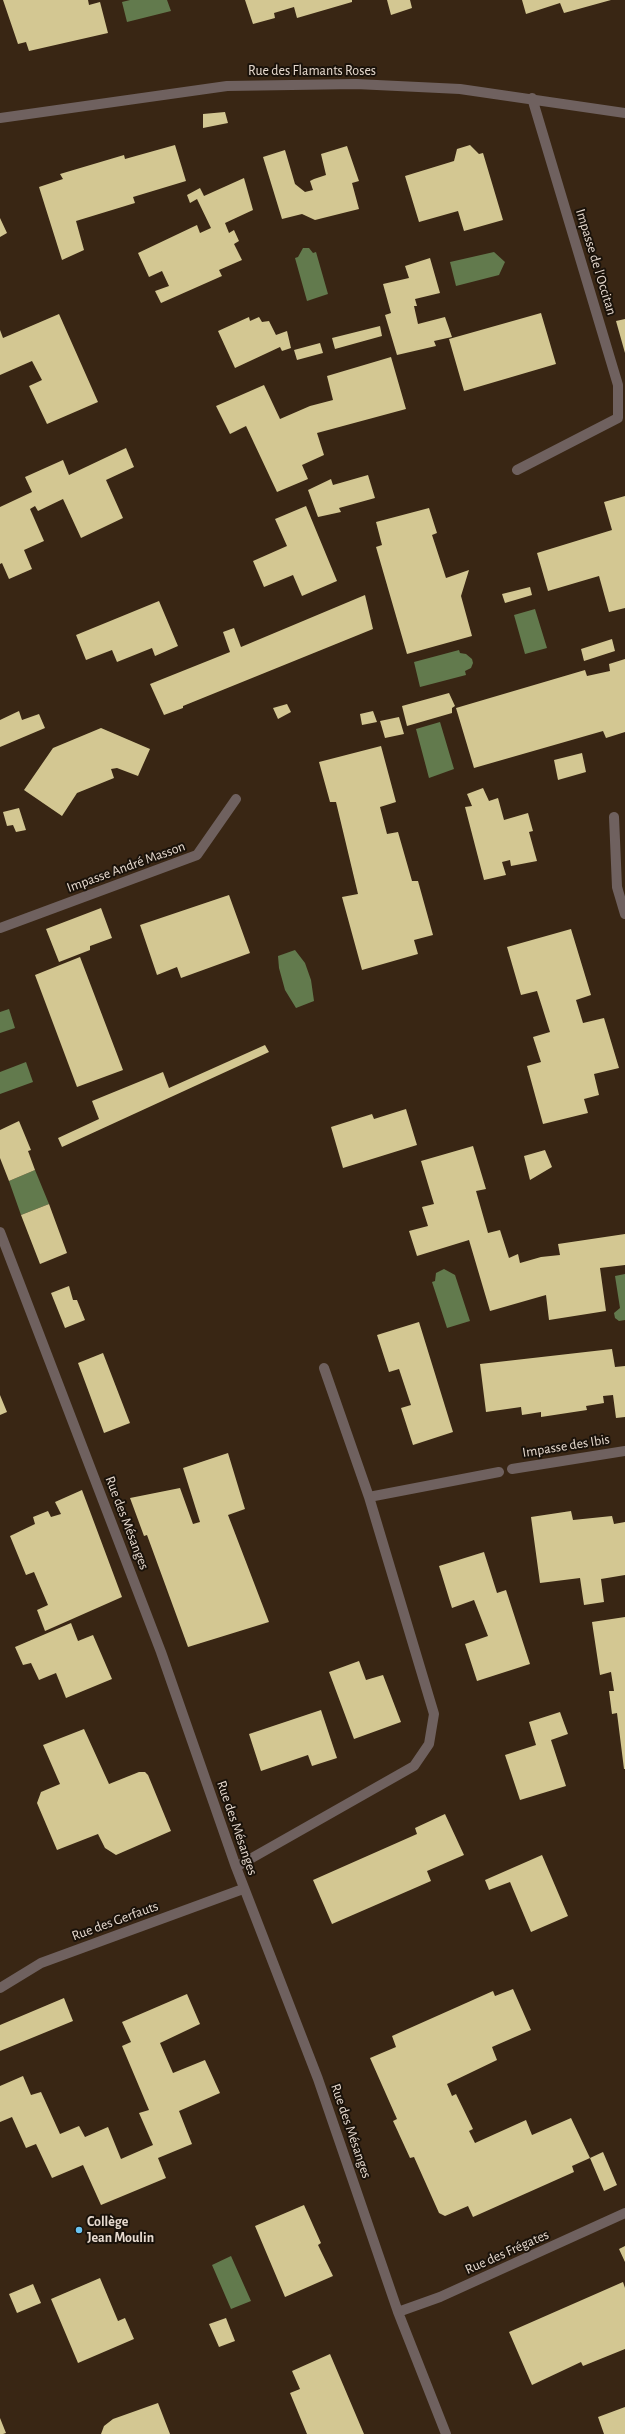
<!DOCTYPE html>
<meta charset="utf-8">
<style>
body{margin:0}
canvas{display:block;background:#392614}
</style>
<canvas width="625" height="2434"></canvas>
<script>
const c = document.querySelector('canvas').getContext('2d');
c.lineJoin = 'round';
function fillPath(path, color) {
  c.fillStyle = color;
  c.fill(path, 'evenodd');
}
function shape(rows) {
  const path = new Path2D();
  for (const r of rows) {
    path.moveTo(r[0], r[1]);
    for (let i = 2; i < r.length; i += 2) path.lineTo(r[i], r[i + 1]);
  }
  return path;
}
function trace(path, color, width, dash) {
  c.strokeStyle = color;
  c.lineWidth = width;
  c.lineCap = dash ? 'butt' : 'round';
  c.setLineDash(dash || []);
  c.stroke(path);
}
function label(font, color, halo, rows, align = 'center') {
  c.font = font + ' "Alegreya Sans",sans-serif';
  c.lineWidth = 4;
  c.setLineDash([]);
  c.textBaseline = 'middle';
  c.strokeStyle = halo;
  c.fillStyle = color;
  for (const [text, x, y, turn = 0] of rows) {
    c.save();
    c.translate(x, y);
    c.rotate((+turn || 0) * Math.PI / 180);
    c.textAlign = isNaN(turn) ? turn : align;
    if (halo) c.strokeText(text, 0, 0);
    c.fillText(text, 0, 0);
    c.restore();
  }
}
fillPath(shape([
 [130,0,167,0,171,11,127,22,122,2],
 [303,248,309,248,313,253,316,252,328,294,307,301,295,258,298,257],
 [494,252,505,262,499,275,456,286,450,262],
 [535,609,547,648,525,654,514,615],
 [459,650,460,653,466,654,472,659,473,663,471,668,465,671,466,675,420,687,414,662],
 [440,722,454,769,429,778,416,729],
 [295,950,305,963,311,980,314,1001,296,1008,285,990,279,968,278,956],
 [9,1009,15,1028,0,1033,0,1012],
 [26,1062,33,1082,0,1094,0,1072],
 [35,1170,49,1204,21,1215,9,1181],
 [444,1269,455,1275,470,1321,447,1328,432,1282,435,1281,436,1273],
 [625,1274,625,1320,619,1321,615,1318,614,1313,620,1308,615,1276],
 [231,2256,251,2301,231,2309,212,2265]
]), '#627a4d');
fillPath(shape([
 [3,0,88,0,89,5,100,2,108,33,29,51,26,42,18,44],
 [245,0,352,0,352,2,297,18,294,7,274,13,275,18,253,24],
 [387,0,410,0,412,8,391,15],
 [522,0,611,0,564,13,560,3,526,14],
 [225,112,228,123,203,128,203,114],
 [175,145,186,181,133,197,135,203,76,221,84,250,62,260,39,187,63,179,60,174,124,155,125,159],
 [470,145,479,154,483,153,503,220,464,231,458,211,419,222,405,176,454,161,457,149],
 [347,146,359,181,352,183,359,209,315,220,302,214,282,219,263,157,285,150,295,184,305,192,313,190,310,181,314,179,326,175,321,154],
 [244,178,253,210,225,223,229,233,234,230,239,241,234,244,242,260,219,270,222,276,161,303,155,291,169,286,162,271,149,277,138,253,197,225,200,233,211,228,197,199,190,203,187,195,200,188,204,196],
 [0,218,7,233,0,237],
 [430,258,440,293,415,299,417,306,414,306,418,324,445,317,452,337,434,341,436,346,397,355,385,315,391,313,383,284,409,278,405,266],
 [541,313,556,364,464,391,449,339],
 [59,314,98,402,47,424,29,386,42,380,32,361,0,375,0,330,3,338],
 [249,317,250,321,259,317,262,322,269,321,276,335,287,331,291,348,282,351,280,347,235,368,218,331],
 [625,319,625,353,616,321],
 [380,326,382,336,335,349,332,338],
 [320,343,323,353,297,360,294,350],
 [391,357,406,409,317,433,324,455,302,465,308,479,277,492,246,426,230,434,216,406,264,385,280,419,310,406,333,400,327,376],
 [126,448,134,467,106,480,123,518,81,538,63,499,38,511,35,506,30,509,44,541,24,550,32,569,9,579,2,563,0,564,0,507,32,492,25,477,63,460,69,475],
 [368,475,375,498,339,508,341,512,318,517,308,490,331,479,333,485],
 [625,496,625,608,609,612,599,576,548,591,537,553,612,530,604,502],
 [306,506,337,581,302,596,293,575,264,587,253,561,287,546,275,519],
 [429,508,437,533,432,535,446,578,469,570,461,596,472,636,407,654,376,547,382,545,376,522],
 [530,587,532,595,505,603,502,594],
 [365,595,373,629,183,706,183,708,164,715,150,684,230,652,223,632,234,628,241,647],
 [159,601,178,646,155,656,152,648,117,662,112,650,86,660,76,635],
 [612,639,615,651,584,661,581,649],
 [625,659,625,732,606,738,603,731,474,768,456,708,585,670,587,676,610,671,609,664],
 [449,693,455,706,452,708,452,713,407,726,402,706],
 [287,704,291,712,278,719,273,708],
 [19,711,22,720,39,714,45,728,0,747,0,720],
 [373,711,377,722,362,725,360,714],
 [399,717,404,734,385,738,380,721],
 [101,728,150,749,138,776,117,768,111,769,114,778,77,793,62,816,24,790,53,748],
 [381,746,396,802,380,807,387,834,398,832,412,881,418,881,433,935,414,940,418,954,362,970,342,897,358,894,336,802,330,802,319,762],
 [582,753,586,772,558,780,554,760],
 [483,788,489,801,498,798,504,820,528,813,533,831,529,832,537,861,511,866,510,860,502,862,506,875,484,880,465,807,472,806,467,794],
 [19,808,26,830,16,832,13,825,7,826,3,812],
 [229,895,250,953,181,978,177,967,157,975,140,925],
 [101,908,112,938,90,946,90,950,59,962,46,929],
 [571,929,591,995,576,1000,583,1023,604,1018,619,1068,594,1074,599,1095,584,1099,588,1113,543,1124,527,1066,541,1062,533,1037,550,1032,537,991,521,995,507,947],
 [80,957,123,1070,77,1087,35,975],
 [265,1045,269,1052,62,1147,58,1138,99,1119,92,1101,163,1072,169,1088],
 [406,1109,417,1145,343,1168,331,1127,372,1114,374,1119],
 [19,1121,31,1150,28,1151,35,1170,9,1181,0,1158,0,1130],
 [473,1146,486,1189,476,1191,488,1233,500,1230,509,1258,518,1254,520,1263,541,1257,560,1255,558,1244,625,1234,625,1265,600,1268,606,1311,549,1320,546,1295,490,1311,469,1240,417,1256,409,1231,428,1226,422,1207,434,1204,421,1161],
 [545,1150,552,1167,530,1180,524,1156],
 [49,1204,67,1253,40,1264,21,1215],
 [69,1286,73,1300,77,1300,85,1320,65,1328,51,1293],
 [419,1322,453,1432,413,1445,401,1408,411,1405,399,1369,389,1372,377,1335],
 [612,1349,615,1367,625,1366,625,1417,616,1418,613,1395,603,1396,604,1403,586,1406,587,1410,541,1417,541,1412,522,1415,521,1407,486,1412,480,1364],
 [103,1353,130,1423,104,1433,78,1363],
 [0,1395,7,1412,0,1415],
 [228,1453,245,1509,228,1515,269,1622,188,1647,147,1535,144,1536,130,1498,180,1488,193,1524,200,1522,183,1468],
 [82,1490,122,1597,45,1631,37,1610,48,1605,34,1572,26,1575,10,1536,35,1524,33,1517,48,1511,51,1517,61,1514,55,1502],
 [571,1511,573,1520,612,1516,614,1524,625,1522,625,1575,601,1579,604,1602,584,1605,580,1578,540,1583,531,1517],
 [484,1552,497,1593,506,1590,530,1664,477,1681,465,1644,488,1636,474,1600,452,1608,439,1566],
 [625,1617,625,1769,624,1769,617,1713,612,1714,609,1691,614,1691,611,1672,600,1675,592,1622],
 [71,1623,78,1641,93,1635,112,1679,66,1698,56,1673,39,1680,31,1663,23,1665,15,1647],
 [359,1661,366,1680,383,1675,401,1722,354,1739,329,1672],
 [321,1710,337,1758,312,1766,308,1755,261,1771,249,1734],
 [560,1712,568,1734,551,1740,566,1786,520,1800,505,1755,536,1745,529,1722],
 [84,1729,109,1784,139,1772,145,1772,148,1775,171,1831,116,1855,105,1848,98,1834,57,1850,37,1803,41,1792,60,1784,43,1745],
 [445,1814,464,1855,427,1871,431,1881,332,1924,313,1880,417,1834,415,1828],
 [542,1855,568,1916,531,1932,510,1882,489,1890,485,1880],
 [513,1989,531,2030,492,2047,497,2060,447,2084,452,2096,456,2094,473,2129,469,2131,475,2143,526,2120,532,2135,571,2118,590,2158,572,2166,574,2172,473,2217,468,2206,445,2216,439,2213,414,2157,410,2158,393,2121,397,2119,370,2058,396,2047,392,2036,493,1991,495,1996],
 [187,1994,200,2024,160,2043,173,2073,205,2060,220,2093,179,2111,192,2144,158,2158,166,2178,101,2205,83,2165,52,2178,36,2144,26,2148,12,2117,0,2122,0,2086,23,2076,31,2095,41,2092,60,2134,79,2126,85,2137,108,2127,121,2159,153,2145,139,2113,149,2110,122,2046,131,2042,122,2022],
 [64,1998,73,2021,0,2051,0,2025],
 [603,2152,617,2185,604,2191,590,2158],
 [304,2205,321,2243,318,2245,333,2276,285,2297,255,2226],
 [625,2246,625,2262,619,2249],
 [100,2278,118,2321,125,2318,134,2339,78,2363,51,2299],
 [623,2282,625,2288,625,2349,583,2366,581,2362,532,2385,509,2332],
 [33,2284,41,2303,17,2313,9,2294],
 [226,2318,235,2341,219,2347,209,2324],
 [330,2354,364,2434,307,2434,290,2393,300,2389,292,2371],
 [158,2403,170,2434,101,2434,104,2426,113,2419],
 [625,2407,625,2434,604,2434,598,2417],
 [0,2418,6,2433,3,2434,0,2434]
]), '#d3c792');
trace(shape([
 [0,118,227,86,356,84,460,89,625,113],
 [517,470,618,418,618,385,532,98],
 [614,817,617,887,625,914],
 [0,928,197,855,236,799],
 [0,1232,161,1652,236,1867,318,2079,398,2312,446,2434],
 [512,1469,625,1451],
 [369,1497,499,1472],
 [236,1867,414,1766,429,1744,434,1714,369,1497,324,1368],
 [0,1988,41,1963,243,1889],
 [398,2312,440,2297,625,2213]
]), '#6f615f', 10);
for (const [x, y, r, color] of [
 [79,2230,4,"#69c3f1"]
]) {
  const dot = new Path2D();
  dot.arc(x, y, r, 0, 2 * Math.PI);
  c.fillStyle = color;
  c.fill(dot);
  trace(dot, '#1a120a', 1.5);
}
label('14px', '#e7dacf', '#1a120a', [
 ["Rue des Flamants Roses",312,71],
 ["Impasse de l'Occitan",596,262,73],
 ["Impasse André Masson",126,867,-20],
 ["Impasse des Ibis",566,1446,-9],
 ["Rue des Mésanges",127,1523,69],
 ["Rue des Mésanges",237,1828,71],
 ["Rue des Gerfauts",115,1921,-20],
 ["Rue des Mésanges",351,2131,71],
 ["Rue des Frégates",507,2252,-24]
]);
label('bold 14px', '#e7dacf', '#1a120a', [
 ["Collège",87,2222],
 ["Jean Moulin",87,2238]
], 'left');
</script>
